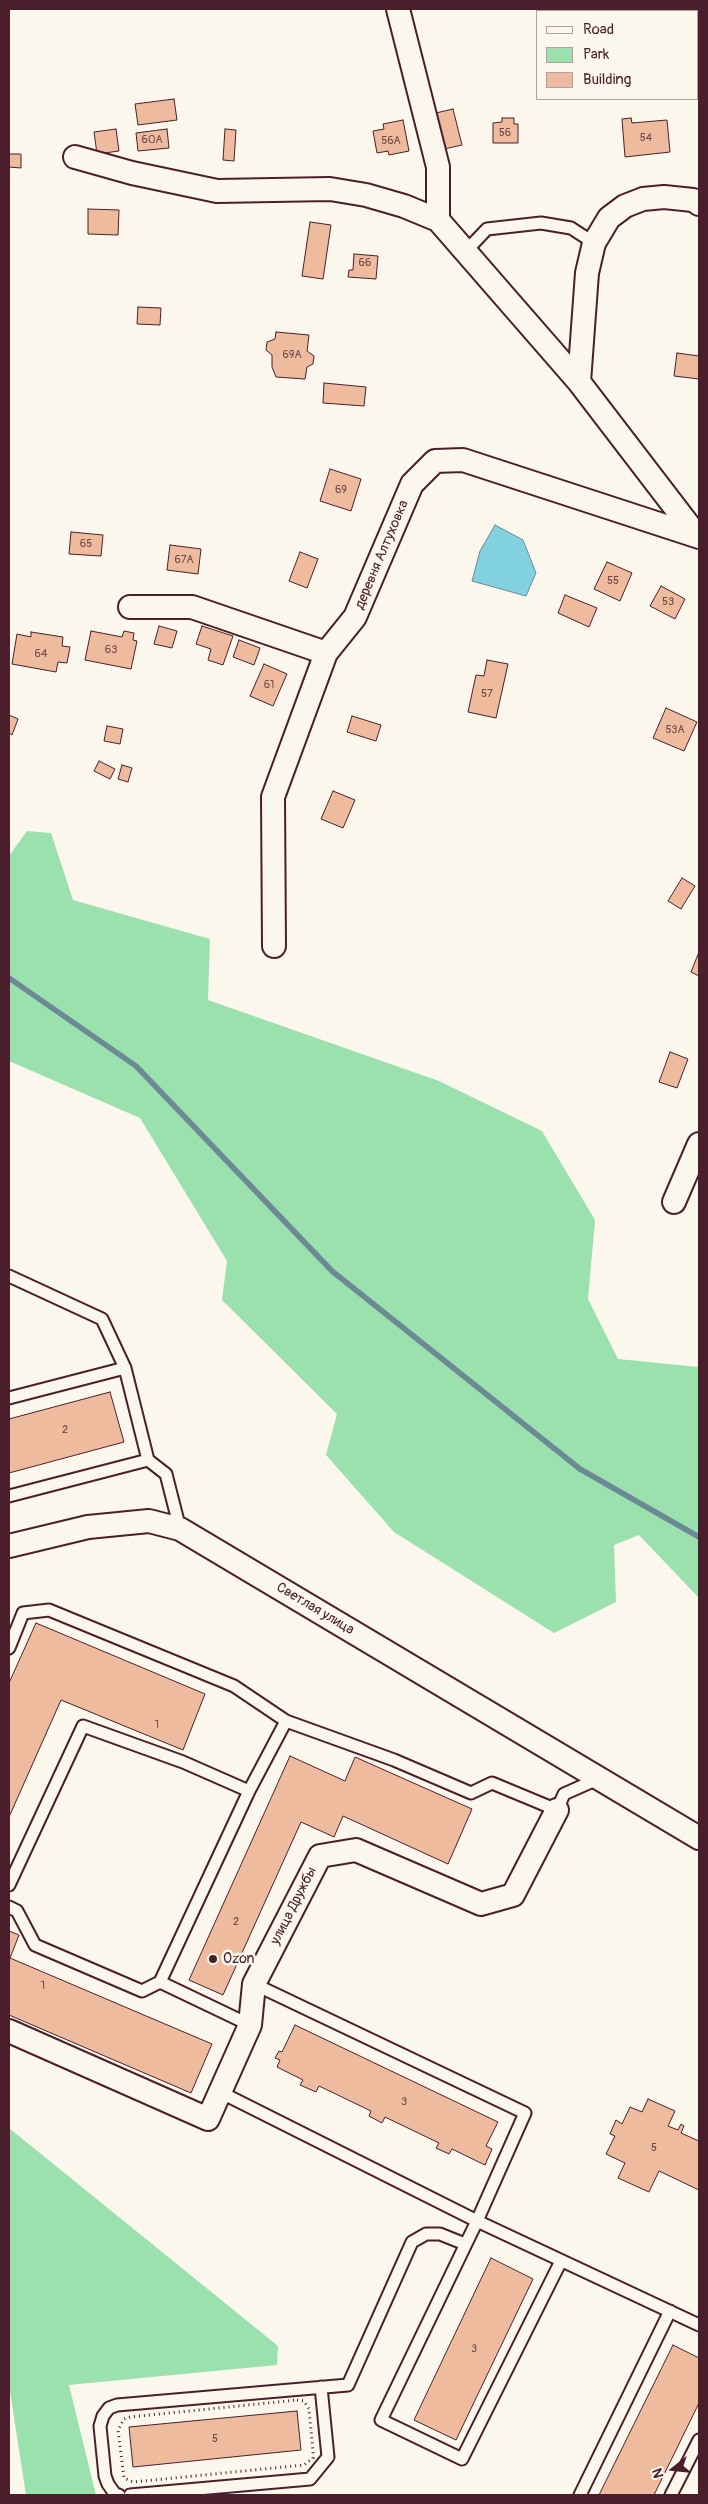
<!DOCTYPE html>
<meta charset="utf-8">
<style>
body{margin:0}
#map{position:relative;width:708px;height:2504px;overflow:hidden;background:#fbf7ec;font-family:Pangolin,sans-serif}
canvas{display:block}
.frame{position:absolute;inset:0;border:10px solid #4a1f2b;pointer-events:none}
.legend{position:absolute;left:536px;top:10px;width:162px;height:90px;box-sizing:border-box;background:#fbf7ec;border:1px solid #b4a19f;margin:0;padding:6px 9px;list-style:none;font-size:15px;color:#4a1f2b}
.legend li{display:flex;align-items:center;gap:10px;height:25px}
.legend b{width:25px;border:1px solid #b4a19f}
.north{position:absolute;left:648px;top:2444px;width:50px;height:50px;-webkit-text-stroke:4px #fbf7ec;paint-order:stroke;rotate:254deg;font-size:14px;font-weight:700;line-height:20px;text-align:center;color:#4a1f2b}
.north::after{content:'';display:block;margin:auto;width:18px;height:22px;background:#4a1f2b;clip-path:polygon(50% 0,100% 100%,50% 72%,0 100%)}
</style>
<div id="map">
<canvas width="708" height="2504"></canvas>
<div class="frame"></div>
<ul class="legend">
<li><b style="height:6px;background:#fbf7ec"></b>Road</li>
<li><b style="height:14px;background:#9be1ae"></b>Park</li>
<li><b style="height:14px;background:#eebb9f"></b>Building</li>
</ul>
<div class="north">N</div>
</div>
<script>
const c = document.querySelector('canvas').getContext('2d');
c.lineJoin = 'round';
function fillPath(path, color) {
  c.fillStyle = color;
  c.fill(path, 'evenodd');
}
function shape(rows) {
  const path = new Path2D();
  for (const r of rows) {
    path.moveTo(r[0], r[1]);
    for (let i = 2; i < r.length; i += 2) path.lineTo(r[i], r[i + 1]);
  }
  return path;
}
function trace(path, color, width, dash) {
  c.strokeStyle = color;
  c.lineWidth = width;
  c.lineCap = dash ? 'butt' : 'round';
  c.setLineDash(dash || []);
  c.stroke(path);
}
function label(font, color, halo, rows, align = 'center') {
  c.font = font + ' Pangolin,sans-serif';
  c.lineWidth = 5;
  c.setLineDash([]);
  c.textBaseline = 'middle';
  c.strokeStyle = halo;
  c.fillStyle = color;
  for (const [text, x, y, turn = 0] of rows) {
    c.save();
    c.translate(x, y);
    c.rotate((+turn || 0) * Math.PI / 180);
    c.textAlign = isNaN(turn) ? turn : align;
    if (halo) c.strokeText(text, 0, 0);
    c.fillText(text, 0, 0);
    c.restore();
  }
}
fillPath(shape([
 [27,831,51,833,73,900,210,939,208,1000,439,1081,542,1131,595,1220,588,1299,618,1359,699,1367,699,1598,639,1535,614,1545,616,1602,554,1633,394,1532,326,1455,337,1414,222,1300,227,1261,140,1118,9,1061,9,856],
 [9,2128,278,2346,277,2365,69,2385,96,2495,26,2495,9,2385]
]), '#9be1ae');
const water = shape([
 [495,525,523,540,536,573,526,596,472,581,480,551,495,525]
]);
fillPath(water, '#82d1de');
trace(water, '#6c8a96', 1);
trace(shape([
 [9,978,136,1066,332,1271,580,1469,699,1537]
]), '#6c8a96', 5.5);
const building = shape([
 [174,99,177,120,138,125,135,104,174,99],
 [453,109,462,145,444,149,436,113,453,109],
 [502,118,514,118,514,124,518,124,518,143,493,143,493,123,502,122,502,118],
 [631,118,632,123,667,120,670,152,625,157,622,119,631,118],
 [403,120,409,151,389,155,388,151,377,153,373,131,384,129,383,124,403,120],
 [116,129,119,151,97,154,94,132,116,129],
 [167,129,169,148,138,151,136,133,167,129],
 [225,129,236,130,234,161,223,160,225,129],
 [9,154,21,154,21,168,9,167,9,154],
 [88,209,119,210,118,235,88,234,88,209],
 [310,222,331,225,323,279,302,276,310,222],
 [354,254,378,256,376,279,348,277,349,270,353,270,354,254],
 [138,307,161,308,160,325,137,324,138,307],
 [276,332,309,335,307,351,314,356,313,364,307,367,305,379,276,377,272,367,272,355,266,350,267,342,275,339,276,332],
 [677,353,699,356,699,379,674,376,677,353],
 [324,383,366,387,364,406,323,403,324,383],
 [330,469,361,479,351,511,320,501,330,469],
 [71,532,103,535,101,556,69,554,71,532],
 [170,545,201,549,198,574,167,570,170,545],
 [300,552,318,559,307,588,289,581,300,552],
 [607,562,632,573,620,601,594,589,607,562],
 [661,586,685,599,675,619,650,606,661,586],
 [565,595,597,608,589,627,558,613,565,595],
 [159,626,177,631,172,648,154,644,159,626],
 [202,626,233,636,223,665,208,660,211,649,196,644,202,626],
 [91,631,122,637,124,631,134,633,133,640,137,641,131,669,85,660,91,631],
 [31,632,63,637,62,646,70,647,67,663,58,662,56,672,12,664,17,634,31,637,31,632],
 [239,640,260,648,254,665,233,657,239,640],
 [487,660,508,664,496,718,468,712,476,675,484,676,487,660],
 [264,664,287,674,273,706,250,696,264,664],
 [666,708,697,722,684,751,653,738,666,708],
 [9,715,18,719,12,735,9,733,9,715],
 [352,716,381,725,376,741,347,732,352,716],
 [107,726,123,729,120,744,104,741,107,726],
 [99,761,115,769,110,779,94,771,99,761],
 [122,765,132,768,128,782,118,779,122,765],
 [333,791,355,800,343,828,321,819,333,791],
 [682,878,695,886,681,909,668,901,682,878],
 [699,952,699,976,691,972,699,952],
 [670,1052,688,1059,677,1088,659,1082,670,1052],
 [110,1392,124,1442,9,1473,9,1419,110,1392],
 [36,1623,205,1694,183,1750,61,1700,9,1817,9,1683,36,1623],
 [290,1756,345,1781,355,1757,472,1809,448,1864,343,1816,334,1837,301,1822,223,1995,189,1980,290,1756],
 [9,1931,19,1935,10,1958,212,2044,191,2093,9,2015,9,1931],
 [295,2025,498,2122,486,2146,492,2149,485,2165,452,2149,449,2154,436,2148,439,2143,385,2117,382,2123,369,2116,371,2111,319,2086,316,2092,300,2085,303,2080,277,2067,280,2060,275,2058,279,2051,282,2052,295,2025],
 [648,2099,675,2111,668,2126,678,2130,681,2124,684,2126,681,2133,699,2141,699,2190,659,2171,649,2192,618,2178,625,2163,606,2154,615,2136,610,2134,616,2120,622,2124,630,2107,642,2112,648,2099],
 [491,2258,533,2279,456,2440,414,2420,491,2258],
 [673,2345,699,2358,699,2403,654,2495,599,2495,673,2345],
 [297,2411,301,2450,133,2467,129,2427,297,2411]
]);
fillPath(building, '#eebb9f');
trace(building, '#4a1f2b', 1);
const lane = shape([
 [466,251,487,229,541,223,571,228,594,243],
 [9,1276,102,1319,125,1368],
 [9,1398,125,1368,148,1460,9,1496],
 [148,1460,166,1474,180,1529],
 [9,1648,23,1613,49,1610,234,1686,286,1721],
 [9,1885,83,1726,183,1762,249,1791],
 [9,1907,17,1911,35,1945,142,1991,160,1982,249,1791,286,1721,394,1760,471,1793,492,1783,557,1810,564,1794,600,1778],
 [160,1982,250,2025],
 [220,2092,477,2221,525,2113,254,1984],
 [561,2261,462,2459,381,2420,477,2221,699,2325],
 [119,2495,115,2494,108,2484,105,2476,100,2426,103,2416,109,2408,117,2405,348,2385,412,2242,426,2234,440,2234,465,2244],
 [130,2495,310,2479,328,2457,321,2387],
 [580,2495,670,2311],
 [671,2495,699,2440]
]);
const street = shape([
 [398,9,438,167,438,220],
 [75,157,132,173,217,191,330,189,366,195,404,206,438,220,579,382,697,536],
 [579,382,587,273,594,243,609,218,625,206,643,199,664,197,693,200,699,204],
 [130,607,192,607,326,653],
 [274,946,273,797,326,653,355,617,412,484,435,461,463,460,699,537],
 [674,1202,699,1144],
 [9,1546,88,1527,149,1521,180,1529,699,1838],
 [9,2031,208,2119,250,2025,254,1984,320,1856,356,1850,481,1904,513,1895,557,1810]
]);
trace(lane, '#4a1f2b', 15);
trace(street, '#4a1f2b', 26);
trace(shape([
 [297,2400,304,2401,309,2409,313,2452,313,2458,304,2465,133,2482,124,2478,118,2430,124,2419,130,2417,297,2400]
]), '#4a1f2b', 3, [1, 4]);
trace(lane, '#fbf7ec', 11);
trace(street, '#fbf7ec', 22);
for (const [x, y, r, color] of [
 [213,1959,5,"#4a1f2b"]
]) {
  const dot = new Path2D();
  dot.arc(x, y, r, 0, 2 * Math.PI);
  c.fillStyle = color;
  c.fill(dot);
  trace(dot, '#fbf7ec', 2);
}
label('11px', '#734648', null, [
 ["56",505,133],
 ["54",646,138],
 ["60А",152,140],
 ["56А",391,141],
 ["66",365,263],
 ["69А",292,355],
 ["69",341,490],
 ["65",86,544],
 ["67А",184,560],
 ["55",613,581],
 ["53",668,602],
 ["63",111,650],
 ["64",41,654],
 ["61",269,685],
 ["57",487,694],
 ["53А",675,730],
 ["2",65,1430],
 ["1",157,1725],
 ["2",236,1922],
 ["1",43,1986],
 ["3",404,2102],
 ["5",654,2148],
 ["3",474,2349],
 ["5",215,2439]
]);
label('14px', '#4a1f2b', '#fbf7ec', [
 ["деревня Алтуховка",382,555,-67],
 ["Светлая улица",315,1609,31],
 ["улица Дружбы",294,1906,-63]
]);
label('14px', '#4a1f2b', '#fbf7ec', [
 ["Ozon",223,1959]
], 'left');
</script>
